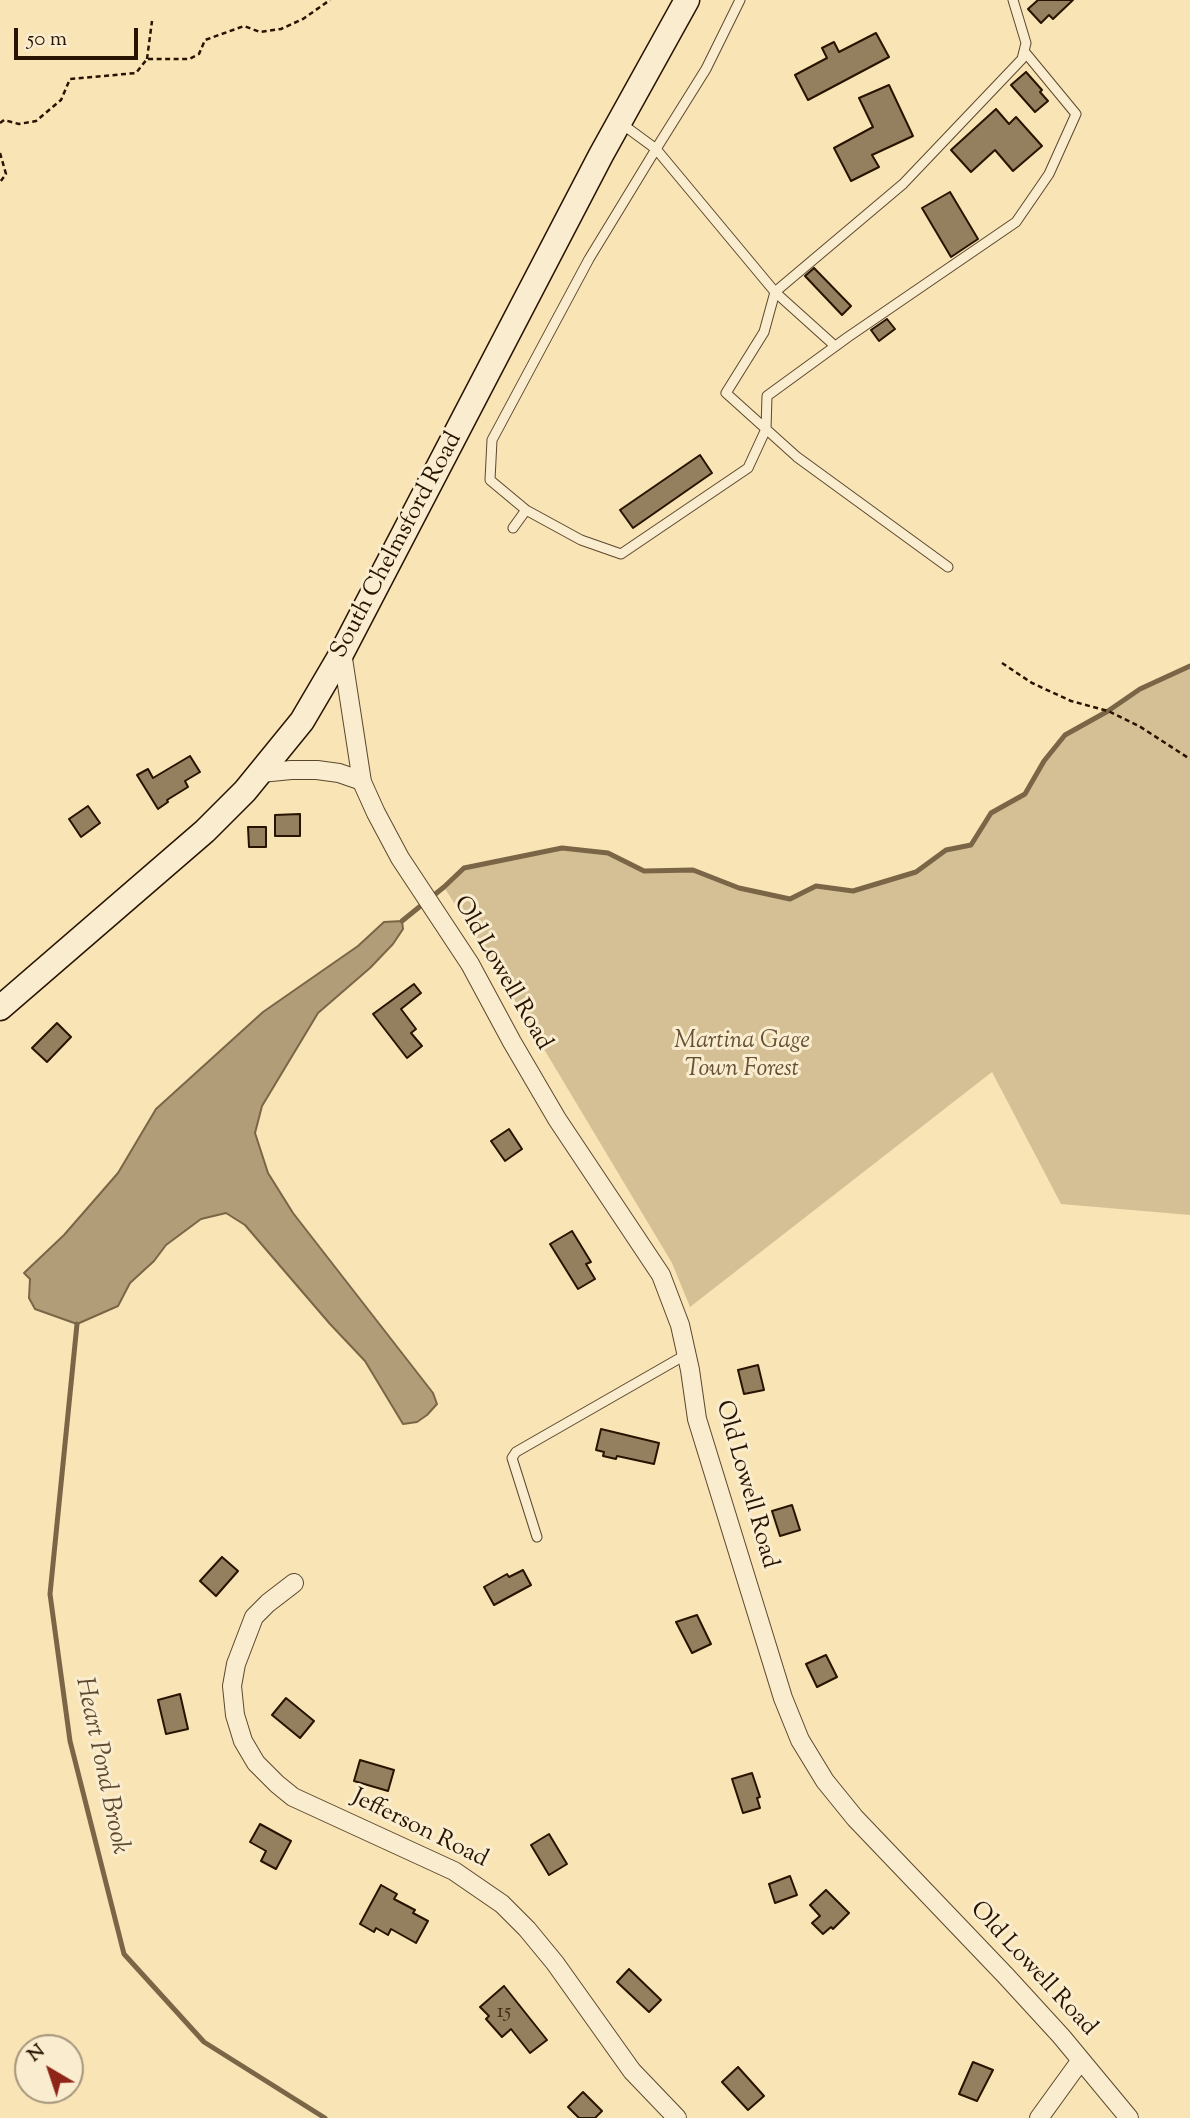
<!DOCTYPE html>
<style>
body{margin:0}
#map{position:relative;width:1190px;height:2118px;overflow:hidden;background:#f8e4b5;font-family:"Sorts Mill Goudy",serif}
canvas{display:block}
.north{position:absolute;left:14px;top:2034px;width:70px;height:70px;box-sizing:border-box;background:#faedcf;border:2px solid #a6967c;border-radius:50%;rotate:321deg;font-size:19px;font-weight:700;line-height:28px;text-align:center;color:#281300}
.north::after{content:'';display:block;margin:auto;width:24px;height:32px;background:#8f2418;clip-path:polygon(50% 0,100% 100%,50% 72%,0 100%)}
.scale{position:absolute;left:14px;top:28px;width:124px;height:32px;box-sizing:border-box;border:4px solid #281300;border-top:0;padding-left:9px;font-size:21px;line-height:24px;white-space:nowrap;color:#281300;-webkit-text-stroke:5px #faedcf;paint-order:stroke}
</style>
<div id="map">
<canvas width="1190" height="2118"></canvas>
<div class="north">N</div>
<div class="scale">50 m</div>
</div>
<script>
const c = document.querySelector('canvas').getContext('2d');
c.lineJoin = 'round';
function fillPath(path, color) {
  c.fillStyle = color;
  c.fill(path, 'evenodd');
}
function shape(rows) {
  const path = new Path2D();
  for (const r of rows) {
    path.moveTo(r[0], r[1]);
    for (let i = 2; i < r.length; i += 2) path.lineTo(r[i], r[i + 1]);
  }
  return path;
}
function trace(path, color, width, dash) {
  c.strokeStyle = color;
  c.lineWidth = width;
  c.lineCap = dash ? 'butt' : 'round';
  c.setLineDash(dash || []);
  c.stroke(path);
}
function label(font, color, halo, rows, align = 'center') {
  c.font = font + ' "Sorts Mill Goudy",serif';
  c.lineWidth = 6;
  c.setLineDash([]);
  c.textBaseline = 'middle';
  c.strokeStyle = halo;
  c.fillStyle = color;
  for (const [text, x, y, turn = 0] of rows) {
    c.save();
    c.translate(x, y);
    c.rotate((+turn || 0) * Math.PI / 180);
    c.textAlign = isNaN(turn) ? turn : align;
    if (halo) c.strokeText(text, 0, 0);
    c.fillText(text, 0, 0);
    c.restore();
  }
}
fillPath(shape([
 [1190,666,1190,1215,1061,1204,992,1072,690,1307,672,1263,502,979,444,887,464,868,562,848,608,853,645,871,693,870,739,888,790,899,816,886,853,891,916,872,946,850,971,845,991,813,1026,794,1044,761,1065,735,1108,711,1140,689]
]), '#d5c096');
const water = shape([
 [402,921,403,929,393,944,370,968,318,1013,262,1106,255,1133,268,1173,293,1213,433,1393,437,1404,427,1415,417,1422,403,1424,365,1361,330,1324,245,1225,226,1213,201,1219,166,1245,154,1261,130,1283,118,1306,77,1324,35,1309,29,1298,30,1279,24,1273,64,1235,118,1173,156,1109,263,1012,358,946,384,922,402,921]
]);
fillPath(water, '#b19d77');
trace(water, '#7a6647', 2);
trace(shape([
 [402,921,444,887,464,868,562,848,608,853,644,871,693,870,739,888,790,899,816,886,853,891,916,872,946,850,971,845,991,813,1025,794,1044,761,1065,735,1108,711,1140,689,1190,666],
 [77,1324,50,1594,70,1741,124,1954,204,2042,325,2118]
]), '#7a6647', 5);
const building = shape([
 [1038,0,1073,0,1053,19,1049,15,1041,23,1028,9,1038,0],
 [876,33,889,57,808,100,795,75,827,58,822,48,834,42,839,52,876,33],
 [1026,72,1042,90,1040,92,1048,101,1035,112,1011,85,1026,72],
 [889,85,913,136,872,155,879,167,851,181,834,148,873,127,859,98,889,85],
 [996,109,1009,124,1016,117,1042,146,1013,171,995,150,971,172,951,150,996,109],
 [950,192,978,239,951,257,922,208,950,192],
 [814,268,851,306,842,315,805,276,814,268],
 [887,319,895,329,879,341,871,330,887,319],
 [700,455,712,473,633,528,620,510,700,455],
 [190,756,200,772,185,781,188,787,167,800,168,802,158,809,137,775,148,769,153,778,190,756],
 [88,806,100,823,81,837,69,819,88,806],
 [300,814,300,836,275,836,275,815,300,814],
 [248,827,266,827,266,847,249,847,248,827],
 [414,984,421,993,401,1009,416,1029,411,1033,422,1046,407,1058,373,1014,414,984],
 [57,1023,71,1037,47,1062,32,1048,57,1023],
 [509,1129,522,1149,505,1161,491,1141,509,1129],
 [572,1231,591,1262,586,1264,595,1279,578,1289,550,1244,572,1231],
 [758,1365,764,1390,744,1394,738,1370,758,1365],
 [601,1429,659,1443,654,1464,617,1456,616,1459,603,1456,604,1452,596,1450,601,1429],
 [792,1505,800,1530,780,1536,772,1511,792,1505],
 [222,1557,238,1571,216,1596,200,1581,222,1557],
 [523,1570,531,1585,494,1605,484,1587,507,1574,509,1577,523,1570],
 [697,1615,711,1644,692,1653,676,1622,697,1615],
 [826,1655,837,1677,817,1687,806,1664,826,1655],
 [180,1694,188,1729,166,1734,158,1700,180,1694],
 [286,1698,314,1721,300,1738,272,1715,286,1698],
 [360,1760,394,1770,388,1791,354,1781,360,1760],
 [752,1773,760,1797,757,1798,760,1808,743,1813,732,1779,752,1773],
 [260,1824,291,1841,276,1869,261,1861,266,1851,250,1842,260,1824],
 [549,1834,567,1864,549,1875,531,1845,549,1834],
 [790,1876,797,1895,775,1903,769,1884,790,1876],
 [381,1885,397,1894,394,1899,415,1910,413,1913,428,1921,416,1943,391,1929,388,1935,376,1928,374,1932,360,1924,381,1885],
 [826,1890,849,1913,833,1929,831,1927,823,1934,812,1923,820,1916,810,1905,826,1890],
 [629,1969,661,2000,649,2012,617,1982,629,1969],
 [504,1986,547,2040,530,2053,511,2029,502,2037,486,2019,489,2016,480,2007,504,1986],
 [973,2062,993,2070,977,2101,959,2094,973,2062],
 [738,2067,764,2096,748,2110,722,2082,738,2067],
 [583,2092,602,2111,595,2118,579,2118,568,2107,583,2092]
]);
fillPath(building, '#94805e');
trace(building, '#281300', 2);
const lane = shape([
 [1013,0,1026,43,1022,59,903,184,775,292,656,149,589,259,492,440,490,480,526,510,581,540,621,554,748,468,766,429,767,396,848,337,1016,222,1049,174,1076,114,1024,51],
 [622,124,656,149,706,69,740,0],
 [835,346,775,292,764,332,726,393,797,457,948,567],
 [513,528,526,510],
 [537,1537,512,1458,516,1452,687,1354]
]);
const street = shape([
 [342,652,362,782,376,813,400,858,470,964,512,1042,557,1119,661,1275,680,1325,690,1370,697,1419,783,1698,800,1740,825,1781,855,1818,1006,1976,1061,2036,1129,2118],
 [261,773,291,770,317,770,339,773,362,781],
 [294,1583,268,1603,254,1617,236,1664,232,1686,235,1715,243,1741,256,1763,277,1784,293,1797,454,1871,502,1904,527,1929,555,1963,632,2071,677,2118],
 [1039,2118,1081,2060]
]);
const secondary = shape([
 [0,1008,205,831,245,791,302,721,339,658,601,155,687,0]
]);
trace(lane, '#5c472d', 11);
trace(street, '#5c472d', 20);
trace(secondary, '#281300', 27);
trace(shape([
 [147,59,152,21],
 [0,123,4,120,19,124,36,121,61,100,70,79,136,73,147,59,189,59,199,54,205,40,244,26,260,32,281,29,303,19,330,0],
 [0,153,6,174,0,182],
 [1002,663,1032,683,1071,701,1108,711,1139,726,1190,759]
]), '#281300', 2.5, [5, 3.5]);
trace(lane, '#faedcf', 9);
trace(street, '#faedcf', 18);
trace(secondary, '#faedcf', 24);
label('21px', '#432e18', null, [
 ["15",504,2013]
]);
label('24px', '#281300', '#faedcf', [
 ["South Chelmsford Road",398,546,-62],
 ["Old Lowell Road",501,974,60],
 ["Old Lowell Road",745,1485,74],
 ["Jefferson Road",419,1830,26],
 ["Old Lowell Road",1032,1970,47]
]);
label('italic 24px', '#655034', '#faedcf', [
 ["Martina Gage",742,1043],
 ["Town Forest",742,1071]
]);
label('italic 26px', '#5f4a30', '#faedcf', [
 ["Heart Pond Brook",100,1766,78]
]);
</script>
